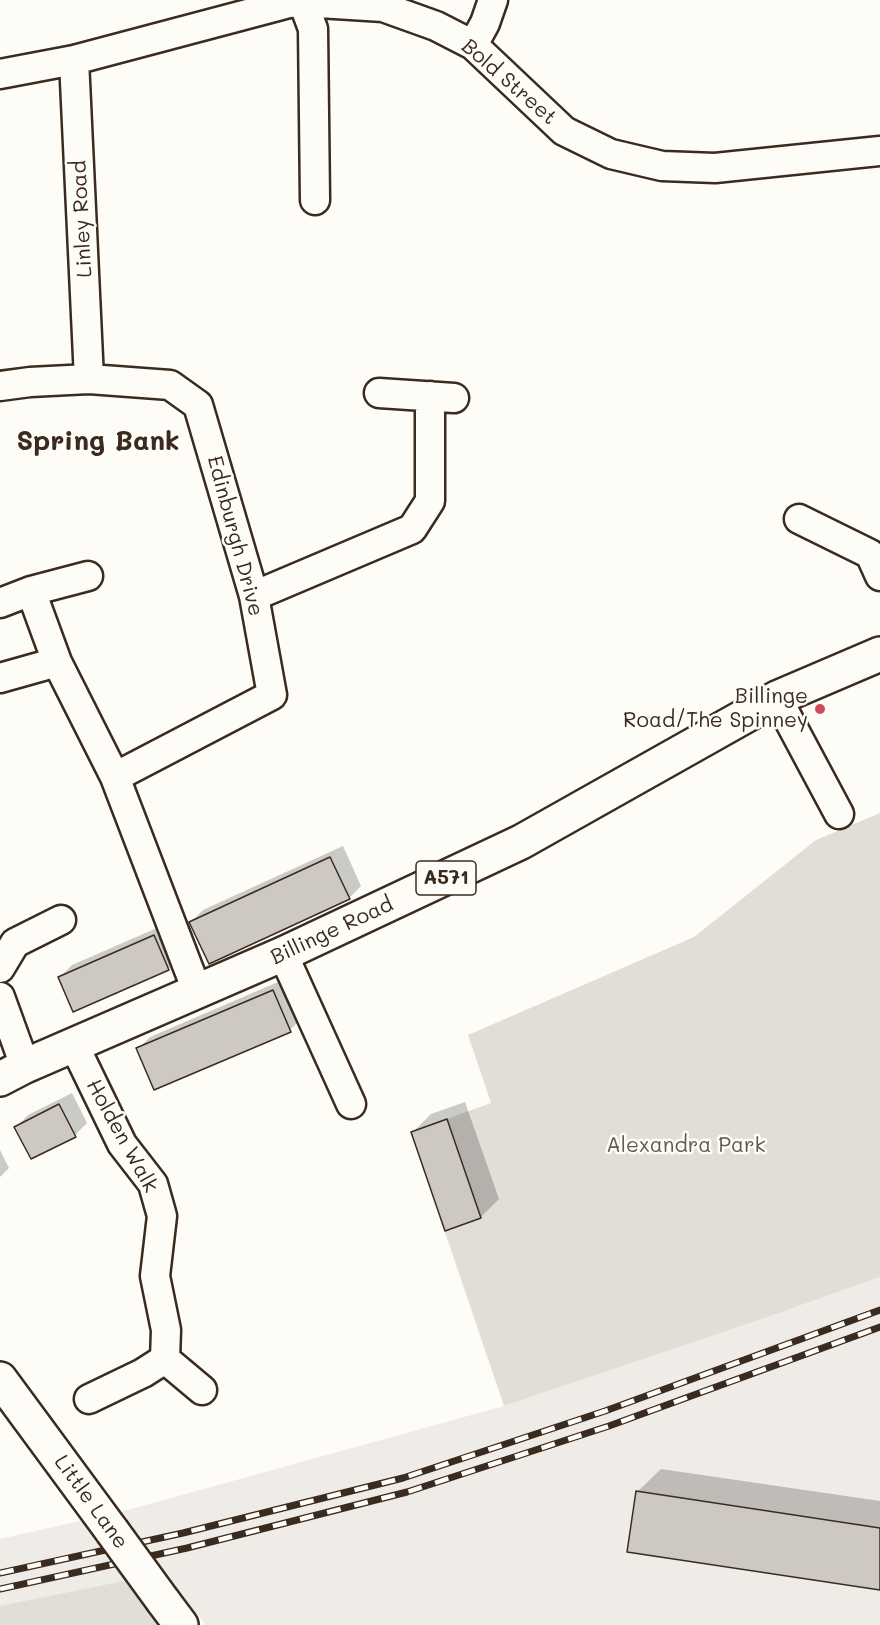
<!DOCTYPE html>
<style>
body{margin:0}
canvas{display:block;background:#fdfcf7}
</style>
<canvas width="880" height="1625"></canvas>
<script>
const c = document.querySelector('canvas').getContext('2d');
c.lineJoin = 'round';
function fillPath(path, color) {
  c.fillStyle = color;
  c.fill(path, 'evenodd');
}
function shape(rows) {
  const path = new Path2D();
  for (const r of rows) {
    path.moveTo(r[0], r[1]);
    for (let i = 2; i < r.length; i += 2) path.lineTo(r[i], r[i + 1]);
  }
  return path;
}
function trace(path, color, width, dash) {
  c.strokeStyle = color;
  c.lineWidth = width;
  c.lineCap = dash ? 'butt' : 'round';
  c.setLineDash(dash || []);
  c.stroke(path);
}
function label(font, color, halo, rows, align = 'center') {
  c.font = font + ' Mali,sans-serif';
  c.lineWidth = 5;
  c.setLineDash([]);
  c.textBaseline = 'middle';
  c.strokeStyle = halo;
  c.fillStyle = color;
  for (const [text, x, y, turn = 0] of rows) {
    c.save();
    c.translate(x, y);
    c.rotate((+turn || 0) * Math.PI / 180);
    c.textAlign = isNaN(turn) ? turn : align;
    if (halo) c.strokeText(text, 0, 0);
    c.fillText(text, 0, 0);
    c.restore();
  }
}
fillPath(shape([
 [880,1277,880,1625,206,1625,183,1596,142,1606,0,1625,0,1539,124,1511,504,1406,762,1319]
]), '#efece7');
fillPath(shape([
 [880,813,880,1277,762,1319,504,1406,411,1132,491,1103,468,1035,694,937,816,840],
 [124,1581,160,1625,0,1625,0,1606]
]), '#e1ded7');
fillPath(shape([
 [343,846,361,886,349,898,191,922,203,910],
 [166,924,180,957,168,969,60,977,72,965],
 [285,979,302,1018,290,1030,138,1049,150,1037],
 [72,1093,87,1123,75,1135,16,1127,28,1115],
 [465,1102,499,1199,481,1217,412,1133,431,1114],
 [0,1150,9,1168,0,1177],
 [661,1469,880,1501,880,1589,637,1492]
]), '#0003');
const building = shape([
 [330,857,350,899,209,964,189,922,330,857],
 [154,935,169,970,73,1012,58,977,154,935],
 [273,990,291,1032,154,1090,136,1048,273,990],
 [59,1104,76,1137,31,1159,14,1127,59,1104],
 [447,1119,481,1218,445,1231,411,1132,447,1119],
 [636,1491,880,1528,880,1590,627,1552,636,1491]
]);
fillPath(building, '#cdc8c2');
trace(building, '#3b2a1e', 1.5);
const minor = shape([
 [303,2,313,29,315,200],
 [473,45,485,23,493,0],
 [74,60,89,379],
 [0,74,74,60,289,3,303,2,383,7,436,26,473,45,564,131,611,154,662,166,715,168,880,151],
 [0,386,30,382,89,379,170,385,198,405,254,596,272,695,115,777],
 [379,393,454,398],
 [799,519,870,554,880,576],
 [31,591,57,662],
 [254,596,412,529,430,501,430,396],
 [0,603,31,591,88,576],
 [0,678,57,662,115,777,197,991],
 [777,698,839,814],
 [283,954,351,1104],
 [0,968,15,943,61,920],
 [0,997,25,1066],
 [74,1045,122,1144,153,1184,162,1216,155,1276,166,1330,165,1359,143,1373,89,1399],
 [165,1359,202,1390]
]);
const tertiary = shape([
 [0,1379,112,1531],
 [163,1601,181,1625]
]);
const primary = shape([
 [0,1079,25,1066,283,954,521,842,777,698,880,654]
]);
trace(minor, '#3b2a1e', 33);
trace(tertiary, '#3b2a1e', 38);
trace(primary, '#3b2a1e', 38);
trace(minor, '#fdfcf7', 28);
trace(tertiary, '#fdfcf7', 33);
trace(primary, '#fdfcf7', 33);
const rail = shape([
 [0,1573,183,1533,403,1478,605,1411,880,1310],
 [0,1589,187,1548,407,1492,609,1426,880,1327]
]);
trace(rail, '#3b2a1e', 7);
trace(rail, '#fdfcf7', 4.5, [14]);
const tertiaryBridge = shape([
 [112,1531,163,1601]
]);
trace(tertiaryBridge, '#3b2a1e', 38, []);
trace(tertiaryBridge, '#fdfcf7', 33);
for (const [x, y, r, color] of [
 [820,709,6,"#d1495b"]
]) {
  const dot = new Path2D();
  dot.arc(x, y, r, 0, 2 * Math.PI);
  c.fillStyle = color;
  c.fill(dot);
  trace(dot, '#fdfcf7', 2);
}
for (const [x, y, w] of [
 [446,878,60]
]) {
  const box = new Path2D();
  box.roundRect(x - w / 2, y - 17, w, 34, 4.5);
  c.fillStyle = '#fdfcf7';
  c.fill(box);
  trace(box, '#3b2a1e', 1.5);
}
label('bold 20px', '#3b2a1e', null, [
 ["A571",446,878]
]);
label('21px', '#3b2a1e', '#fdfcf7', [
 ["Bold Street",509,82,41],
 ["Linley Road",82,219,-93],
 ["Edinburgh Drive",235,536,75],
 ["Billinge Road",332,931,-25],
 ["Holden Walk",122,1136,61],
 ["Little Lane",91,1502,54]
]);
label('21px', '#3b2a1e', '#fdfcf7', [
 ["Billinge",808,697],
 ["Road/The Spinney",808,721]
], 'right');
label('21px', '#64574c', '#fdfcf7', [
 ["Alexandra Park",686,1146]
]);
label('bold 27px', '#3b2a1e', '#fdfcf7', [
 ["Spring Bank",98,442]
]);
</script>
